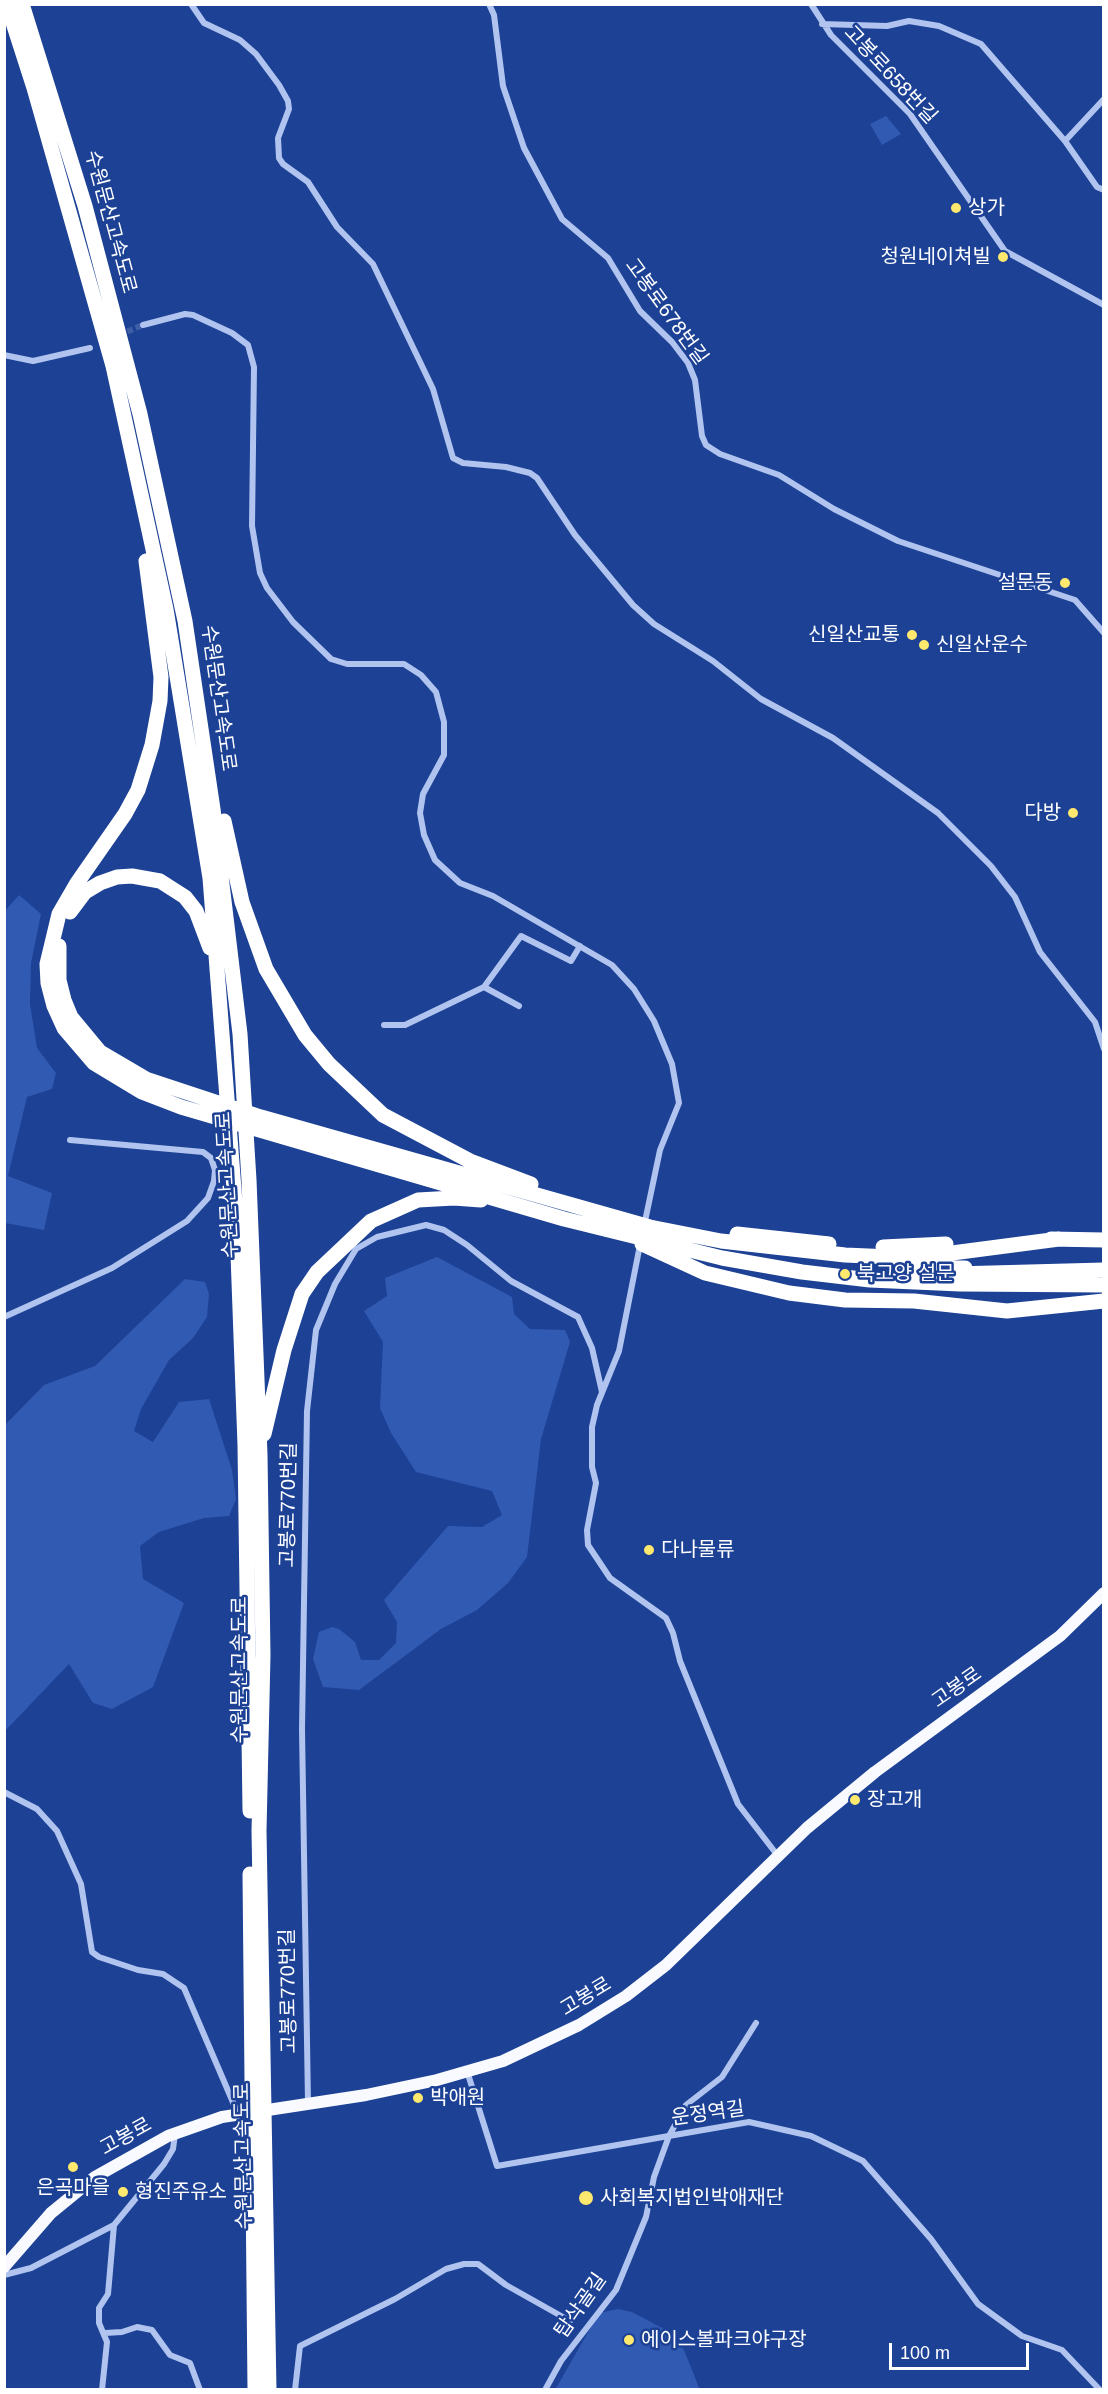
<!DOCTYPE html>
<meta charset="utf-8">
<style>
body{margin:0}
#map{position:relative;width:1108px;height:2394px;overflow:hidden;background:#1c4195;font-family:Arial,sans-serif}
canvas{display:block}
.frame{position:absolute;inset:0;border:6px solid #fff;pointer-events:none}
.scale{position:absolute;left:889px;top:2343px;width:140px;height:27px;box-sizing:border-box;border:3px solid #fff;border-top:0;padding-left:8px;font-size:18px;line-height:21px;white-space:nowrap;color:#fff;-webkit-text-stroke:4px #1c4195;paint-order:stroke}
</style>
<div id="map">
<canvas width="1108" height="2394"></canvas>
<div class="frame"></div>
<div class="scale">100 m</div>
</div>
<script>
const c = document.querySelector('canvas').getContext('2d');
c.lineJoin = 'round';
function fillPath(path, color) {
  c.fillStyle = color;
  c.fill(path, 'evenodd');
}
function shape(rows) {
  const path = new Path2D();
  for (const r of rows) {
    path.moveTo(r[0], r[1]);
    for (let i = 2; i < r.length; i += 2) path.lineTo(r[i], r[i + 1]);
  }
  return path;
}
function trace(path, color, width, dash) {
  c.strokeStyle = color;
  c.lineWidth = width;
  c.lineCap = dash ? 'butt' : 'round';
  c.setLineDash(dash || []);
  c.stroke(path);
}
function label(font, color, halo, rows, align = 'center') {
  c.font = font + ' Arial,"Noto Sans KR",sans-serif';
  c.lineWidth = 5;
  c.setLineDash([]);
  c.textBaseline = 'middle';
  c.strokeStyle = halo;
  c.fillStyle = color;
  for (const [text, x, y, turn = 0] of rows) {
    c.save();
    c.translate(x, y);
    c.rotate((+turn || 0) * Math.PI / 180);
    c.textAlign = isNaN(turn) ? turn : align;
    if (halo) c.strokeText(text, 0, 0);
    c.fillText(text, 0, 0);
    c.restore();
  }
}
fillPath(shape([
 [886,116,901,134,882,145,870,124],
 [19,895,41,914,31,963,30,1004,37,1048,56,1073,52,1089,27,1097,8,1176,52,1193,44,1230,5,1223,4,912],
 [437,1257,512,1297,514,1314,530,1329,565,1330,570,1342,541,1439,527,1557,508,1583,477,1610,441,1629,359,1690,323,1687,313,1659,319,1632,332,1627,339,1629,355,1642,361,1660,379,1660,396,1643,397,1622,384,1600,448,1526,482,1527,502,1515,492,1491,416,1472,391,1433,380,1408,383,1342,364,1311,387,1296,385,1278],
 [185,1279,205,1282,209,1294,207,1317,193,1338,169,1360,141,1409,134,1431,153,1442,179,1402,209,1399,232,1470,236,1499,229,1516,204,1518,159,1532,140,1546,143,1579,184,1603,153,1687,112,1709,93,1703,69,1664,5,1731,5,1425,44,1385,95,1366],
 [618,2309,632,2312,666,2330,684,2350,700,2390,555,2390,599,2313]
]), '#315ab3');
trace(shape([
 [119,335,143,325]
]), '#3e5ea5', 6, [6, 3]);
trace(shape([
 [191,4,204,23,240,40,256,54,279,85,288,101,289,109,278,138,279,158,283,164,308,182,337,227,373,264,433,389,453,458,463,463,506,467,530,473,537,478,575,535,633,605,654,624,713,661,761,699,833,738,938,813,991,866,1015,897,1040,952,1095,1022,1104,1049],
 [489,4,494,15,503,86,524,148,562,219,608,258,640,311,672,342,688,363,695,380,702,436,706,445,720,454,779,475,834,509,898,541,1075,600,1104,633],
 [811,4,831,35,910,114,1005,251,1104,305],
 [822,24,887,26,909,21,939,26,981,44,1065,141,1097,187,1104,190],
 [1065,141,1104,99],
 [143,325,185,314,193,315,232,333,248,345,254,367,252,526,260,573,267,588,293,622,331,659,347,664,404,664,421,675,436,692,444,722,444,755,423,794,420,813,424,835,435,860,460,883,493,896,612,965,634,989,654,1021,672,1064,679,1103,660,1150,644,1226],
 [4,355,33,361,90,348],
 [484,987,519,1006],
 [384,1025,405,1025,484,987,521,936,571,961,580,946],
 [640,1245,619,1351,597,1405,592,1427,592,1467,596,1483,587,1530,588,1545,610,1578,666,1618,673,1633,680,1661,738,1804,778,1856],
 [4,1317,112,1268,187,1221,208,1198,214,1181,215,1170,211,1158,203,1152,70,1140],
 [4,1792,37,1809,57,1831,81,1884,92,1952,99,1957,138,1970,163,1974,184,1988,238,2114],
 [467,2071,497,2166,749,2122,811,2136,863,2161,931,2239,978,2304,1022,2336,1062,2350,1100,2390],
 [308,2103,302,1729,307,1411,316,1330,335,1284,356,1249,377,1237,426,1225,444,1230,467,1245,511,1281,578,1317,592,1348,602,1392],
 [4,2275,31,2268,114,2225],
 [105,2333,122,2332,137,2327,152,2330,170,2355,190,2363,200,2390],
 [102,2390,107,2342,99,2323,99,2308,108,2294,114,2225,164,2164,173,2149,175,2134],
 [295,2390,300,2346,395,2299,446,2269,464,2264,478,2264,506,2285,570,2321],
 [545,2390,561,2361,616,2290,646,2217,654,2177,669,2136,686,2105,722,2077,756,2023]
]), '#b0c4ef', 6);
trace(shape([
 [4,2267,51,2213,95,2177,168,2136,222,2117,366,2095,437,2080,503,2061,579,2025,626,1996,666,1965,807,1828,875,1772,1060,1636,1104,1593]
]), '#f8faff', 12);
trace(shape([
 [7,4,34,88,113,366,166,609,210,878,237,1228,245,1445,250,1811],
 [22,4,85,206,140,414,185,621,213,809,240,1034,249,1180,260,1454,263,1655,259,1831,269,2390],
 [146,561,161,677,160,701,152,745,138,790,125,814,77,883,59,914,47,964,48,983,54,1006,64,1028,94,1063,142,1092,181,1107,564,1219,722,1258,802,1272,870,1280,960,1284,1104,1285],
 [224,821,242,902,266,969,305,1035,329,1064,383,1115,470,1161,531,1184],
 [70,912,85,892,100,883,117,877,132,876,160,881,185,897,196,911,210,948],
 [59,946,59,980,64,1000,71,1017,100,1052,146,1079,261,1117,650,1227,721,1241,845,1255,914,1258,1059,1239],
 [737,1234,829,1244],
 [1051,1239,1104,1240],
 [642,1244,705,1273,789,1293,845,1300,914,1301,1007,1311,1104,1301],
 [883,1247,946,1244],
 [905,1267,965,1268],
 [954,1274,1104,1270],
 [264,1434,284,1350,302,1294,317,1272,371,1221,418,1200,454,1198,481,1200],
 [250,1874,255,2390]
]), '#fff', 15);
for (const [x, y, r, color] of [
 [956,208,6,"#ffe86e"],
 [1003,257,6,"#ffe86e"],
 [1065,583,6,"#ffe86e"],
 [912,635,6,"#ffe86e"],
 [924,645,6,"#ffe86e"],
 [1073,813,6,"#ffe86e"],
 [845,1274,6,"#ffe86e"],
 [649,1550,6,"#ffe86e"],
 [855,1800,6,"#ffe86e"],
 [418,2098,6,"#ffe86e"],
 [73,2167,6,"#ffe86e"],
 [123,2192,6,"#ffe86e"],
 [586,2198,8,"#ffe86e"],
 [629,2340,6,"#ffe86e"]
]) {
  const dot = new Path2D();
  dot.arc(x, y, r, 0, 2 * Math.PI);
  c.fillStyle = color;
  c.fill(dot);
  trace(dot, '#1c4195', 2);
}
label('20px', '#fff', '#1c4195', [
 ["고봉로658번길",890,75,47],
 ["수원문산고속도로",110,222,75],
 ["고봉로678번길",666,312,54],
 ["수원문산고속도로",218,698,82],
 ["수원문산고속도로",228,1185,-93],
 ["고봉로770번길",289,1505,-89],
 ["수원문산고속도로",240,1670,-90],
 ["고봉로",957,1688,-35],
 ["고봉로770번길",289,1991,-91],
 ["고봉로",586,1997,-31],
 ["운정역길",708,2114,-8],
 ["고봉로",126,2137,-29],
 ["수원문산고속도로",244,2156,-91],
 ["탑삭골길",581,2306,-55]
]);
label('20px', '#fff', '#1c4195', [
 ["상가",968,208],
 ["청원네이쳐빌",991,257,"right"],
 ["설문동",1053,583,"right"],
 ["신일산교통",900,635,"right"],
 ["신일산운수",936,645],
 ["다방",1061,813,"right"],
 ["북고양 설문",857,1274],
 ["다나물류",661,1550],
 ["장고개",867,1800],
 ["박애원",430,2098],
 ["은곡마을",73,2188,"center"],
 ["형진주유소",135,2192],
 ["사회복지법인박애재단",600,2198],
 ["에이스볼파크야구장",641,2340]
], 'left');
</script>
